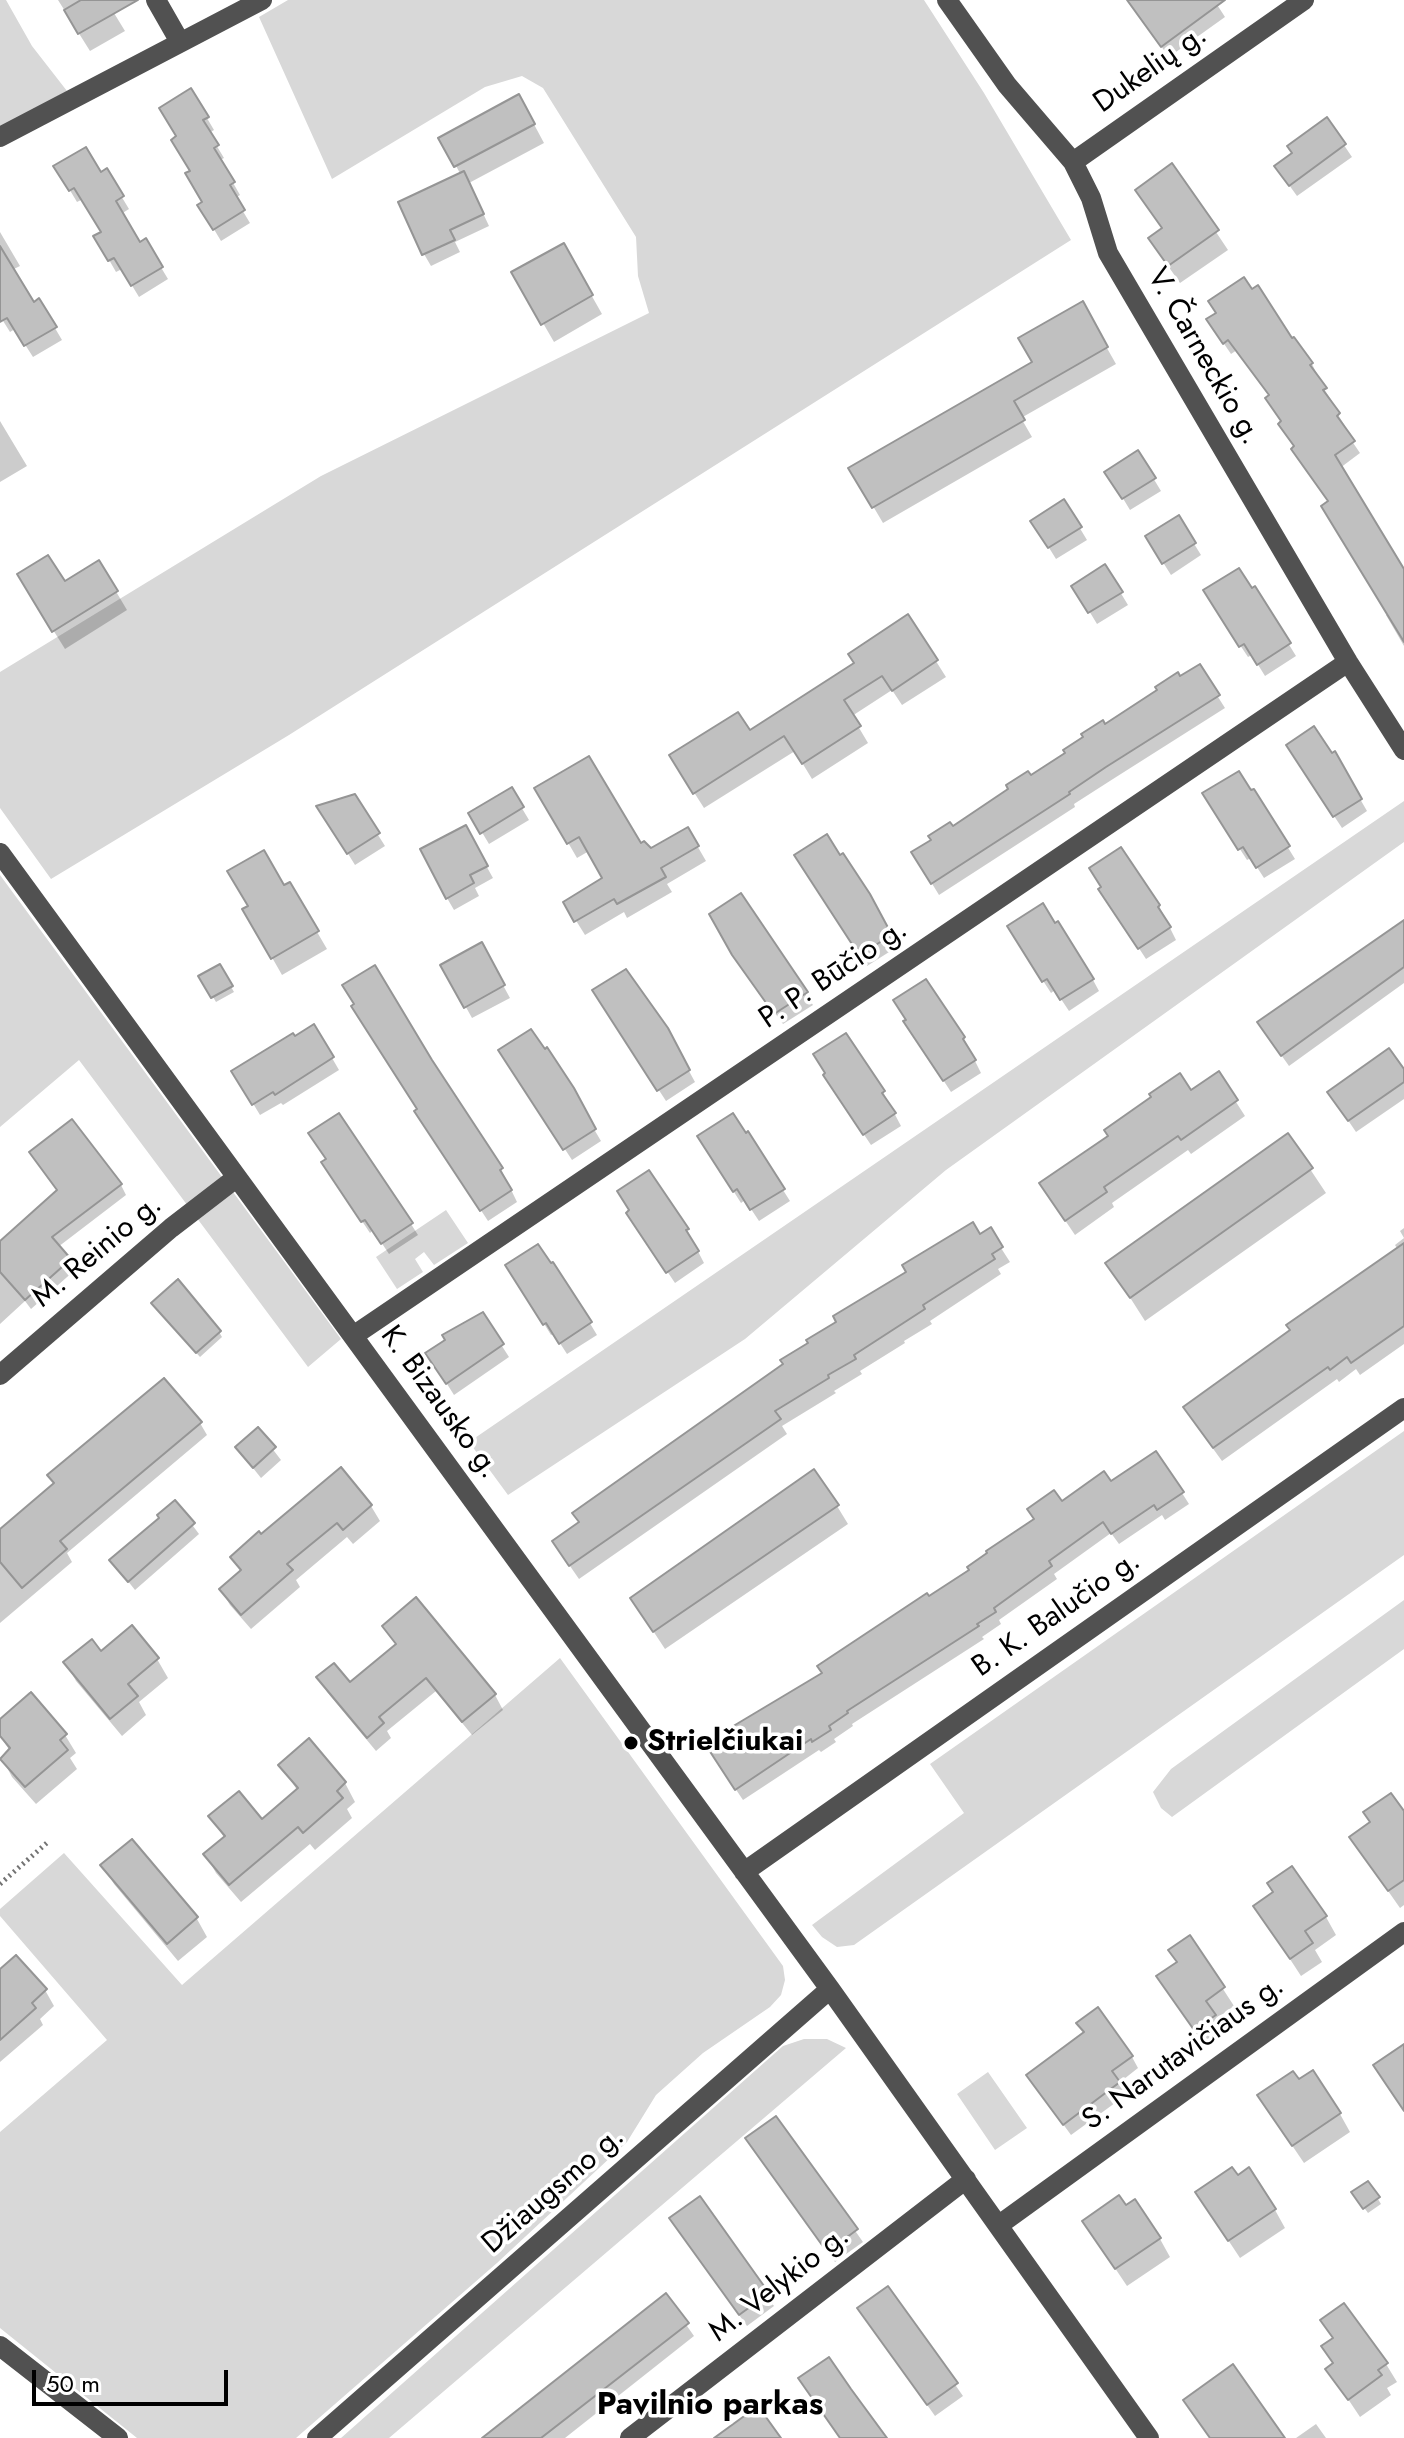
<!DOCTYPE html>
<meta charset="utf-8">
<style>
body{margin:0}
#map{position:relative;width:1404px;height:2438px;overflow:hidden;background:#fff;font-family:Jost,sans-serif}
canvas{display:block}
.scale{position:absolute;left:32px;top:2370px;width:196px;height:36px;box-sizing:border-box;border:4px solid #000;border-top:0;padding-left:10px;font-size:24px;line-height:28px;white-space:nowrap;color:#000;-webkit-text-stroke:6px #fff;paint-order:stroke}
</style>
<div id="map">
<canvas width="1404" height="2438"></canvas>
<div class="scale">50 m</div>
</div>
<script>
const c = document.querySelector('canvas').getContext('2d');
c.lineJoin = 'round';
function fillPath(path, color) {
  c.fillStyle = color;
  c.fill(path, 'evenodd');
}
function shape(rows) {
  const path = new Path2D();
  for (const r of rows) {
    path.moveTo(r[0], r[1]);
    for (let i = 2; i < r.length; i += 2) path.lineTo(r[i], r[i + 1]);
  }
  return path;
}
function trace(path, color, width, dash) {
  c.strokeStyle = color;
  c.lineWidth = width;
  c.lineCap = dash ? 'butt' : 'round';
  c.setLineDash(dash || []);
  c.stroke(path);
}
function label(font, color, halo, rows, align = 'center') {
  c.font = font + ' Jost,sans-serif';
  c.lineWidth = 7;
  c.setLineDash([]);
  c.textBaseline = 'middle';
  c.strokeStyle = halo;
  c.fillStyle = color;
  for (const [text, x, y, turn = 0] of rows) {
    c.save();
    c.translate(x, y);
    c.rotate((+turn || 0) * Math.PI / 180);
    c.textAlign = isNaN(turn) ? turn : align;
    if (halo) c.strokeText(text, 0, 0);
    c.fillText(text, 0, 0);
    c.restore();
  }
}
fillPath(shape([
 [0,0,6,0,32,46,67,91,0,127],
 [288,0,924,0,984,93,1071,240,289,735,51,879,0,808,0,672,321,476,649,313,638,276,636,237,543,88,522,76,485,87,332,179,259,17],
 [1404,801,1404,842,946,1170,745,1339,508,1495,469,1442],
 [0,875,341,1339,308,1367,79,1060,0,1127],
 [446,1210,468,1243,434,1265,424,1252,415,1259,423,1272,397,1289,376,1257],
 [1404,1431,1404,1555,854,1945,837,1947,822,1937,812,1925,964,1813,930,1764],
 [1404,1600,1404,1649,1172,1817,1161,1808,1153,1792,1171,1769],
 [560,1658,783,1966,785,1980,781,1995,770,2007,703,2053,656,2095,627,2142,497,2263,296,2438,137,2438,0,2328,0,2132,107,2040,0,1916,0,1909,64,1853,182,1985],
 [804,2039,827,2039,846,2048,389,2438,341,2438,783,2046],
 [988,2072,1027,2128,995,2150,957,2094]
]), '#d8d8d8');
fillPath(shape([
 [58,0,106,0,125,31,90,51],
 [1138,0,1214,0,1225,17,1169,57,1139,16],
 [191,91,214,130,209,133,224,158,220,160,240,195,235,198,250,223,221,241,200,206,205,202,179,137],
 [529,115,544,143,469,183,489,226,455,242,460,252,431,266,424,254,461,175,441,139],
 [1327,120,1352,157,1297,196,1284,178,1294,154],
 [1172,166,1228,250,1180,283,1161,256,1163,230,1138,190],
 [56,167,100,174,106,171,129,209,121,214,140,244,145,241,168,279,139,297,122,269,116,272,96,237,103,232,83,199,77,202],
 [0,232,20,266,12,270,33,304,39,301,62,340,33,357,15,329,10,332,0,316],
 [563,245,602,314,554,342,514,273],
 [1082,304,1116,364,1021,418,1032,437,883,523,851,469,1034,363],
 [1216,332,1294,340,1312,364,1318,376,1316,377,1332,401,1330,402,1345,426,1343,428,1360,453,1340,468,1404,575,1404,646,1386,615,1388,614,1330,503,1293,450,1296,448,1270,397,1237,350,1231,354],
 [0,421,27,466,0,482],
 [1138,453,1161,491,1130,510,1107,472],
 [1064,502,1087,540,1056,559,1033,522],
 [1178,518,1201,555,1171,575,1147,537],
 [99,563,127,610,65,649,30,593,64,584],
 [1105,567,1128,605,1097,624,1074,586],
 [1254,588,1296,656,1265,676,1252,655,1248,657,1212,603],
 [908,617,946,677,902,705,892,690,852,716,868,743,812,779,795,751,704,808,681,772,749,733,857,664],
 [1199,667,1225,708,1113,779,1074,804,1075,807,939,895,920,864,953,829],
 [1334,754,1367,811,1342,828,1295,757],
 [537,789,651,851,688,830,706,861,667,884,672,892,627,918,624,912,585,935,565,903,605,879,589,851,577,858],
 [511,790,529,820,489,844,471,814],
 [1253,791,1295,859,1264,878,1251,858,1247,860,1212,806],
 [354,797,385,846,355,865,319,807],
 [465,828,493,878,475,888,479,896,454,910,447,898],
 [803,867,881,914,897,947,867,966],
 [289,884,327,949,282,975,245,910],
 [741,895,813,1005,783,1024,741,967],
 [1108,901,1159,906,1176,940,1146,959],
 [1404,922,1404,983,1289,1066,1267,1035],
 [1016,939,1093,980,1099,991,1069,1011,1055,990,1051,993],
 [481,945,510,998,472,1018,443,966],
 [219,966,234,992,216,1002,201,977],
 [926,982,964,1039,981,1073,951,1092,913,1034],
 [345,985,430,1061,501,1169,517,1202,488,1221,424,1123,419,1110,365,1026],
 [602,1003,666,1029,695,1082,666,1101],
 [314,1027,339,1070,283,1105,281,1103,260,1115,234,1072],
 [547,1050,601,1141,572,1160,508,1062],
 [1404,1072,1404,1099,1356,1132,1337,1104],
 [1218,1074,1245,1116,1191,1154,1188,1150,1112,1203,1114,1207,1075,1235,1050,1198],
 [832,1087,883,1092,901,1126,871,1145],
 [1288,1136,1326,1193,1145,1321,1108,1263],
 [706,1148,783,1190,790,1201,759,1221,745,1200,741,1203],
 [331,1175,411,1224,418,1235,389,1254,373,1230,370,1233],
 [121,1185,126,1195,58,1247,75,1270,31,1309,25,1301,0,1324,0,1243],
 [636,1225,687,1230,704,1263,675,1283],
 [1404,1228,1404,1344,1360,1375,1356,1369,1339,1382,1337,1379,1222,1461,1193,1421,1292,1331,1398,1250,1395,1245,1404,1238,1400,1231],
 [979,1237,1001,1248,1010,1262,998,1269,1001,1274,930,1321,932,1324,904,1341,905,1343,860,1371,862,1374,834,1391,836,1393,782,1426,787,1434,579,1579,563,1556],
 [515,1277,565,1282,597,1335,567,1354,554,1334,551,1335],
 [157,1309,219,1332,222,1337,200,1357],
 [482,1315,509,1357,454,1395,435,1365,447,1340],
 [200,1423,207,1435,67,1553,72,1562,0,1623,0,1531],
 [258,1430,281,1460,261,1478,237,1448],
 [340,1470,371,1506,380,1521,353,1544,347,1537,296,1580,300,1587,251,1629,230,1605,221,1590,241,1572,233,1557,261,1537],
 [1111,1484,1182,1493,1189,1504,1165,1520,1162,1515,1119,1544,1111,1533,1054,1574,1057,1579,999,1620,1001,1624,982,1637,984,1639,852,1724,853,1726,834,1739,836,1742,821,1752,819,1750,743,1800,716,1760,824,1674,971,1571,1061,1504],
 [175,1502,199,1534,135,1590,112,1561,161,1519],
 [837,1506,848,1524,665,1649,632,1599],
 [416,1600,495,1695,503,1710,472,1735,436,1691,387,1731,391,1738,376,1751,327,1692,319,1677,350,1685,397,1646,384,1627],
 [132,1628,157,1659,168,1678,139,1702,146,1715,122,1736,76,1681,66,1663,101,1653],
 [0,1722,65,1735,76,1753,70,1758,77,1769,36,1804,12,1777,2,1758,10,1751,0,1736],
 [308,1741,345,1783,355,1802,347,1809,352,1818,315,1850,310,1844,241,1902,216,1873,206,1855,225,1839,211,1817,261,1821,297,1790,281,1765],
 [1404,1814,1404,1905,1400,1908,1351,1838],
 [132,1842,197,1919,207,1937,178,1961,114,1884,103,1865],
 [1275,1893,1326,1917,1336,1935,1315,1950,1322,1962,1301,1976,1256,1907],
 [1190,1938,1234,2006,1216,2019,1225,2034,1206,2047,1169,1995,1178,1963],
 [0,1971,45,1990,54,2006,40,2019,43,2025,0,2062],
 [1085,2034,1132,2057,1138,2068,1119,2083,1126,2095,1071,2135,1036,2087],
 [1270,2113,1340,2114,1350,2132,1304,2163],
 [776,2118,863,2242,835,2262,755,2150],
 [1368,2183,1381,2204,1368,2213,1357,2198],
 [1197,2193,1275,2210,1285,2228,1240,2258],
 [699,2199,774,2306,747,2326,678,2230],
 [1084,2222,1160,2239,1170,2257,1127,2286],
 [888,2289,963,2396,935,2416,867,2320],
 [666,2296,694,2336,565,2438,485,2438],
 [1323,2321,1386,2364,1397,2382,1387,2388,1391,2395,1360,2417,1328,2369,1334,2365,1334,2339],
 [1316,2424,1326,2438,1296,2438]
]), '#0003');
const building = shape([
 [81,0,138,0,78,34,64,10,81,0],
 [1127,0,1225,0,1161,47,1127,0],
 [191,88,209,117,203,120,219,145,214,148,235,182,230,185,245,210,213,230,197,205,202,202,185,173,190,171,171,140,176,136,159,108,191,88],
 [519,94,535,124,454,167,438,138,519,94],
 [1327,117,1346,144,1289,186,1274,166,1292,153,1287,146,1327,117],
 [86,147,101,172,107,168,124,196,116,201,140,242,146,238,163,267,131,286,114,258,108,261,93,236,101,232,74,188,69,191,53,166,86,147],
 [1172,163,1219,230,1168,266,1148,238,1162,228,1135,190,1172,163],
 [464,171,484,214,450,230,455,240,422,255,398,202,464,171],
 [564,243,593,295,541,325,511,272,564,243],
 [0,246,34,302,39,298,57,327,24,346,7,318,0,322,0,246],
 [1244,277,1252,289,1258,285,1292,338,1294,337,1313,363,1310,365,1327,388,1323,390,1340,413,1337,416,1355,441,1335,455,1404,569,1404,642,1321,506,1328,501,1291,449,1294,446,1278,424,1281,421,1265,398,1269,395,1228,340,1223,344,1206,319,1216,313,1208,301,1244,277],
 [1083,301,1108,347,1014,401,1025,420,872,508,848,468,1032,362,1018,338,1083,301],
 [1138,450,1156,478,1122,499,1104,472,1138,450],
 [1064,499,1082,527,1048,548,1030,521,1064,499],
 [1179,515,1196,543,1162,564,1145,536,1179,515],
 [48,555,65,581,99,560,118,591,52,632,17,574,48,555],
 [1105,564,1123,592,1088,613,1071,586,1105,564],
 [1239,568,1252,588,1255,586,1291,643,1257,665,1244,644,1239,647,1203,590,1239,568],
 [908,614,938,660,892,691,882,676,844,700,861,726,802,764,784,736,693,794,669,755,738,712,750,730,854,663,848,654,908,614],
 [1200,664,1220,695,1106,767,1069,792,1070,794,931,884,911,852,931,840,928,836,950,822,953,826,1008,789,1006,785,1028,771,1031,775,1065,753,1063,750,1083,737,1081,734,1103,720,1105,724,1157,690,1155,687,1178,672,1180,676,1200,664],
 [1314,726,1332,753,1335,751,1362,799,1333,817,1286,745,1314,726],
 [589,756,641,843,644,841,651,848,688,827,699,846,661,868,666,877,617,904,614,899,574,922,563,902,602,878,579,837,567,844,534,788,589,756],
 [1239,771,1251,790,1254,789,1290,846,1256,868,1243,847,1238,850,1202,793,1239,771],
 [512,787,524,807,480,834,468,813,512,787],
 [355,794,380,833,347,854,316,806,355,794],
 [466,825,488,866,470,875,474,883,446,899,420,849,466,825],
 [827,834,840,855,843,853,870,894,892,935,859,955,794,855,827,834],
 [1121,847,1160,905,1158,907,1171,927,1138,949,1098,889,1101,887,1089,868,1121,847],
 [264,850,284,885,290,882,319,931,271,959,242,909,248,906,227,871,264,850],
 [741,893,808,992,774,1014,732,955,709,914,741,893],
 [1043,903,1055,923,1058,921,1094,979,1060,1000,1047,979,1042,982,1007,926,1043,903],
 [1404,920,1404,967,1281,1056,1257,1022,1404,920],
 [482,942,505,985,464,1008,440,965,482,942],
 [220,964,233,986,211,998,198,976,220,964],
 [375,965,432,1060,503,1168,500,1170,512,1190,480,1211,414,1111,417,1109,351,1006,354,1004,342,985,375,965],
 [626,969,668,1028,690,1070,657,1091,592,990,626,969],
 [926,979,965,1037,963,1039,976,1060,943,1081,903,1021,906,1020,893,1000,926,979],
 [314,1024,334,1057,275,1095,273,1092,252,1105,231,1071,293,1033,295,1036,314,1024],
 [531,1029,545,1049,547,1047,574,1088,596,1129,563,1150,498,1050,531,1029],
 [846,1033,885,1091,882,1093,896,1113,863,1135,823,1075,825,1073,813,1054,846,1033],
 [1389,1048,1404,1069,1404,1082,1348,1121,1327,1092,1389,1048],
 [1219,1071,1238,1100,1181,1140,1178,1136,1104,1187,1107,1192,1065,1221,1039,1183,1108,1136,1104,1130,1151,1097,1149,1094,1180,1073,1191,1090,1219,1071],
 [339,1113,413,1223,381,1244,365,1220,361,1222,321,1162,326,1159,308,1133,339,1113],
 [733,1113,746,1133,748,1131,785,1189,750,1210,737,1189,733,1192,697,1136,733,1113],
 [72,1119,122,1184,52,1237,71,1259,25,1300,0,1272,0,1241,57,1190,29,1152,72,1119],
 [1288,1133,1313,1168,1130,1298,1105,1263,1288,1133],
 [649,1170,689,1229,686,1230,699,1251,666,1273,626,1213,629,1210,617,1191,649,1170],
 [973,1222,980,1234,991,1227,1003,1247,992,1254,995,1259,923,1305,925,1309,854,1355,856,1359,828,1375,829,1378,775,1411,781,1419,569,1566,552,1541,579,1522,572,1513,783,1364,780,1360,808,1343,806,1340,836,1322,833,1316,906,1272,902,1265,973,1222],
 [1404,1243,1404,1326,1351,1363,1347,1357,1330,1370,1328,1367,1213,1448,1183,1407,1290,1330,1286,1325,1404,1243],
 [538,1244,551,1263,553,1262,592,1322,559,1344,546,1323,543,1325,505,1265,538,1244],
 [178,1279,221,1331,196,1353,151,1303,178,1279],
 [483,1312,504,1344,446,1384,425,1353,445,1340,442,1335,483,1312],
 [164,1378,202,1422,60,1541,67,1549,22,1588,0,1562,0,1529,54,1483,47,1475,164,1378],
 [258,1427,276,1447,253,1468,235,1447,258,1427],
 [1156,1451,1184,1492,1157,1510,1154,1505,1111,1534,1103,1522,1049,1561,1052,1566,994,1608,996,1612,977,1624,979,1626,847,1711,848,1713,829,1726,831,1730,812,1742,811,1739,735,1790,707,1747,727,1734,725,1731,822,1673,817,1666,927,1593,929,1596,969,1570,967,1567,987,1553,986,1551,1034,1519,1027,1509,1054,1490,1062,1501,1104,1471,1111,1481,1156,1451],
 [341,1467,372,1505,343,1530,337,1523,287,1564,293,1570,241,1615,219,1589,241,1570,230,1557,259,1531,261,1534,341,1467],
 [814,1469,839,1505,653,1632,630,1598,814,1469],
 [175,1500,195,1523,128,1582,109,1560,159,1518,157,1515,175,1500],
 [416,1597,496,1694,462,1722,426,1678,379,1717,384,1723,367,1738,316,1677,334,1663,350,1682,396,1644,382,1626,416,1597],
 [132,1625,159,1658,128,1684,138,1696,110,1719,63,1662,92,1639,101,1651,132,1625],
 [31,1692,67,1734,60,1740,68,1750,25,1787,0,1759,10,1748,0,1736,0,1719,31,1692],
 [309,1738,346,1782,337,1791,343,1798,303,1833,298,1827,229,1885,203,1854,225,1836,208,1816,239,1791,262,1819,298,1788,278,1765,309,1738],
 [1391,1793,1404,1811,1404,1880,1388,1891,1349,1837,1370,1822,1363,1812,1391,1793],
 [132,1839,198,1917,167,1944,100,1865,132,1839],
 [1292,1866,1327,1916,1305,1931,1313,1943,1290,1959,1253,1906,1273,1892,1267,1883,1292,1866],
 [1190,1935,1225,1987,1206,2001,1216,2015,1194,2030,1156,1976,1177,1962,1168,1950,1190,1935],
 [16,1955,47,1989,32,2003,36,2008,0,2040,0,1969,16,1955],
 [1098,2007,1133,2056,1112,2071,1120,2082,1063,2125,1026,2075,1084,2032,1076,2023,1098,2007],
 [1404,2044,1404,2111,1373,2065,1404,2044],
 [1313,2070,1341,2113,1292,2146,1257,2095,1293,2071,1299,2079,1313,2070],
 [776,2116,858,2229,827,2252,745,2138,776,2116],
 [1232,2167,1238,2175,1249,2167,1276,2209,1228,2241,1195,2192,1232,2167],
 [1368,2181,1380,2197,1363,2209,1351,2192,1368,2181],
 [1119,2195,1126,2205,1135,2199,1161,2238,1115,2269,1082,2221,1119,2195],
 [700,2196,769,2293,739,2315,669,2218,700,2196],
 [888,2286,958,2383,927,2405,857,2308,888,2286],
 [666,2293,689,2323,541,2438,482,2438,666,2293],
 [1344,2303,1388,2363,1378,2370,1382,2375,1348,2400,1325,2369,1333,2363,1321,2346,1333,2338,1320,2320,1344,2303],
 [829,2357,851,2389,887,2438,840,2438,798,2378,829,2357],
 [1233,2364,1285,2438,1210,2438,1183,2400,1233,2364],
 [758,2406,781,2438,714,2438,758,2406]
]);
fillPath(building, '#c0c0c0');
trace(building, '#959595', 2);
trace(shape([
 [0,1884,48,1842]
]), '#737373', 5, [2, 4]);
trace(shape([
 [156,0,180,42],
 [947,0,1007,85,1073,162,1091,198,1108,253,1348,662,1404,750],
 [0,137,262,0],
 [1073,162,1304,0],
 [0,853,830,1989,1149,2438],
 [353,1336,1348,662],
 [0,1375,171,1228,236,1178],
 [744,1872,1404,1408],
 [999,2225,1404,1932],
 [0,2346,118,2438],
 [317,2438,830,1989],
 [630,2438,966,2179]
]), '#515151', 20);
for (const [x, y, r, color] of [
 [631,1743,8,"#000"]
]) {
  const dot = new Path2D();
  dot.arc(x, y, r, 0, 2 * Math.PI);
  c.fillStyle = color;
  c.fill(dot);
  trace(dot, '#fff', 3);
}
label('30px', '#000', '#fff', [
 ["Dukelių g.",1151,70,-35],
 ["V. Čarneckio g.",1203,357,60],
 ["P. P. Būčio g.",834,975,-34],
 ["M. Reinio g.",98,1252,-40],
 ["K. Bizausko g.",439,1403,54],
 ["B. K. Balučio g.",1057,1615,-35],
 ["S. Narutavičiaus g.",1184,2054,-36],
 ["Džiaugsmo g.",554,2191,-41],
 ["M. Velykio g.",780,2285,-38]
]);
label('bold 30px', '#000', '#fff', [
 ["Strielčiukai",647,1743]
], 'left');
label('bold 32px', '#000', '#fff', [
 ["Pavilnio parkas",710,2406]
]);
</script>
